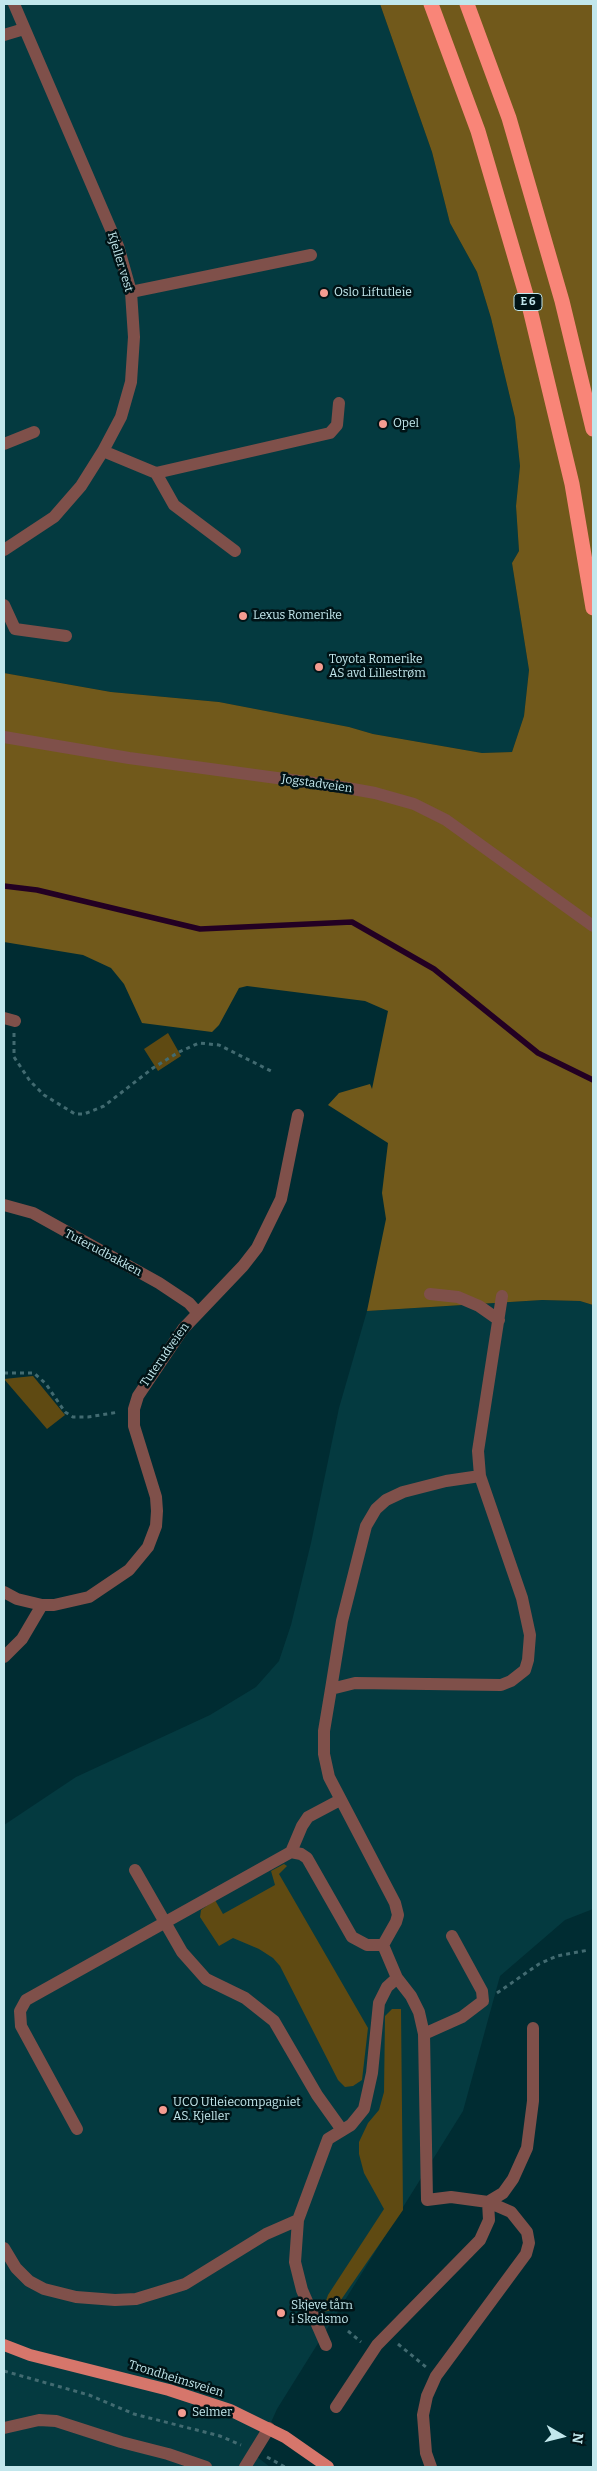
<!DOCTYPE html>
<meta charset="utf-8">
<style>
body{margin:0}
#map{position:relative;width:597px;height:2471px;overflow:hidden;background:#002c32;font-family:Bitter,serif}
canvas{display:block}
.frame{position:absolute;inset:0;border:5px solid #c2e7ec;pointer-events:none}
.north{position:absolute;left:537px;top:2411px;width:50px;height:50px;-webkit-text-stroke:4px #001316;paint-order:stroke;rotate:98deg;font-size:14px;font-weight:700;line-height:20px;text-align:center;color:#c2e7ec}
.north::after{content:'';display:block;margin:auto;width:18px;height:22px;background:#c2e7ec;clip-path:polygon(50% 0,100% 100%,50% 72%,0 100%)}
</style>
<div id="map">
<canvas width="597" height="2471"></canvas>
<div class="frame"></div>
<div class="north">N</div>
</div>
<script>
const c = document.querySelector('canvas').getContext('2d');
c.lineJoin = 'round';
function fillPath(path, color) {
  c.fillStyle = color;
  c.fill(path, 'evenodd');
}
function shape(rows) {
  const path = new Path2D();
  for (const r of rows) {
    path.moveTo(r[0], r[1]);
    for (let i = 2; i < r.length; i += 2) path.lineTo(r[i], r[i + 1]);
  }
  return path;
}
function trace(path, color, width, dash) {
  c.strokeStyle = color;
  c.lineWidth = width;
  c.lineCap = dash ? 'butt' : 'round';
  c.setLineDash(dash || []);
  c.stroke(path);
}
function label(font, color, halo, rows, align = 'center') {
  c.font = font + ' Bitter,serif';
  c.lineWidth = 5;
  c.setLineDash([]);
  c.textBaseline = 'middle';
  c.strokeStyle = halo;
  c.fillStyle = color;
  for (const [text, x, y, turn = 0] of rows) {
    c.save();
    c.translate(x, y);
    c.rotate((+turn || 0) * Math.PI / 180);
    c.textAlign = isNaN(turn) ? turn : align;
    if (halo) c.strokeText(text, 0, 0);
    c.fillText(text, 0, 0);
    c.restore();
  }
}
fillPath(shape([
 [4,4,380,4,432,152,450,223,477,272,491,318,515,418,520,466,516,506,519,551,512,563,529,670,524,716,512,752,482,753,373,734,349,727,219,702,111,692,4,673],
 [542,1300,580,1301,593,1305,593,1909,565,1920,500,1976,463,2111,277,2409,256,2456,270,2467,4,2467,4,1825,76,1777,210,1715,256,1687,279,1661,291,1625,311,1543,339,1408,367,1311]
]), '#043a40');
fillPath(shape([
 [168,1033,181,1056,158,1071,144,1049],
 [33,1376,65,1415,47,1429,4,1379],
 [284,1864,287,1866,279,1874,368,2028,362,2080,353,2086,345,2087,338,2080,280,1966,273,1958,259,1949,233,1938,219,1946,200,1917,201,1910,215,1900,223,1914,275,1885,271,1871],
 [392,2009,401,2009,403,2210,334,2310,322,2312,328,2295,384,2209,364,2173,359,2154,359,2142,368,2123,379,2110,384,2092,385,2016]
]), '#5f4a12');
fillPath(shape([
 [380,4,593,4,593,1305,580,1301,542,1300,367,1311,386,1219,382,1193,388,1143,328,1105,339,1093,370,1084,372,1089,388,1011,365,1001,247,986,239,988,219,1025,212,1032,142,1023,124,984,111,968,83,955,4,942,4,673,111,692,219,702,349,727,373,734,482,753,512,752,524,716,529,670,512,563,519,551,516,506,520,466,515,418,491,318,477,272,450,223,432,152]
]), '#71591b');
trace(shape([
 [4,886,37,890,200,929,352,922,434,969,538,1053,593,1080]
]), '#230023', 5.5);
trace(shape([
 [14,1033,14,1057,30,1081,44,1095,75,1114,84,1114,104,1106,153,1068,179,1052,199,1043,219,1045,273,1072],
 [4,1373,34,1373,46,1384,65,1412,73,1417,88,1417,119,1412],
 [497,1993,539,1964,557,1956,589,1950],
 [348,2331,361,2342],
 [398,2344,426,2367],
 [4,2371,89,2395,134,2414,220,2436,241,2445],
 [267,2457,285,2467]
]), '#426b71', 3, [4, 4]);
trace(shape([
 [4,35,24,29],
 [131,292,311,255],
 [4,444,34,432],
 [103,451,156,473,330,433,337,425,339,403],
 [156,473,174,505,235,551],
 [4,550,54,517,81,486,103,451,121,417,131,382,134,337,131,292,118,246,14,4],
 [4,605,15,629,66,636],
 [4,737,129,758,336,786,375,793,414,804,446,820,593,926],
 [4,1018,15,1021],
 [4,1205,33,1213,159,1283,189,1303,197,1312],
 [430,1294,458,1297,479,1306,499,1320],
 [480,1476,478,1451,502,1296],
 [4,1592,17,1599,42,1605,54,1605,89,1597,129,1570,148,1547,156,1526,157,1511,156,1497,134,1426,134,1409,138,1396,183,1329,243,1266,257,1248,281,1199,298,1115],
 [4,1657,22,1639,42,1605],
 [331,1689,355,1683,501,1685,511,1681,525,1670,528,1660,530,1635,522,1598,480,1476,446,1481,403,1492,386,1500,376,1509,366,1526,342,1621,331,1689,324,1731,324,1754,329,1777,395,1903,398,1915,396,1922,383,1945],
 [291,1852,302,1826,308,1817,340,1800],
 [135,1870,182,1952,206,1979,245,1998,274,2021,317,2095,342,2130],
 [383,1945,397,1978,411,1996,419,2012,424,2034,427,2200,451,2197,488,2202,511,2212,527,2232,529,2243,526,2254,436,2376,427,2396,423,2415,426,2453,431,2467],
 [424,2034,462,2017,483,2001,482,1991,452,1936],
 [77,2129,21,2026,20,2011,26,2000,291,1852,301,1854,307,1858,352,1937,367,1945,383,1945],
 [488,2202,503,2193,513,2179,527,2148,533,2101,533,2028],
 [4,2248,16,2268,29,2281,44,2289,76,2297,115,2300,136,2299,185,2284,266,2234,298,2220],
 [326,2345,302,2290,295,2262,298,2220,328,2139,351,2125,364,2109,372,2073,379,2003,387,1987,397,1978],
 [336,2407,377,2345,480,2240,489,2220,488,2202],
 [4,2428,39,2420,56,2421,121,2442,168,2454,206,2467],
 [245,2467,269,2428]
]), '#7f504a', 12);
trace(shape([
 [4,2345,30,2355,169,2390,230,2410,285,2437,328,2467]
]), '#d6766b', 12);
trace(shape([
 [431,4,478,131,529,305,572,484,593,608],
 [467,4,509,118,562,301,593,429]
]), '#f98578', 15);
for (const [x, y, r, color] of [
 [324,293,5,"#f59c91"],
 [383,424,5,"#f59c91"],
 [243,616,5,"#f59c91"],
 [319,667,5,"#f59c91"],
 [163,2110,5,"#f59c91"],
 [281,2313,5,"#f59c91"],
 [182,2413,5,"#f59c91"]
]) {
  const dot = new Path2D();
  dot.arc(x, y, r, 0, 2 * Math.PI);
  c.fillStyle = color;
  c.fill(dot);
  trace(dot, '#001316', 2);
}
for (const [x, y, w] of [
 [528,302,28]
]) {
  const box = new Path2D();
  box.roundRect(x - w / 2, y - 8.5, w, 17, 4);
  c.fillStyle = '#001316';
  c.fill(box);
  trace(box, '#c2e7ec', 1);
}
label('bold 11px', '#c2e7ec', null, [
 ["E 6",528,302]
]);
label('12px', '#c2e7ec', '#001316', [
 ["Kjeller vest",120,262,73],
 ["Jogstadveien",317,784,8],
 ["Tuterudbakken",103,1253,28],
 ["Tuterudveien",165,1355,-55],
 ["Trondheimsveien",176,2379,17]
]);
label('12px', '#c2e7ec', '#001316', [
 ["Oslo Liftutleie",334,293],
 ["Opel",393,424],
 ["Lexus Romerike",253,616],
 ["Toyota Romerike",329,660],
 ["AS avd Lillestrøm",329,674],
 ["UCO Utleiecompagniet",173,2103],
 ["AS. Kjeller",173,2117],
 ["Skjeve tårn",291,2306],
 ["i Skedsmo",291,2320],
 ["Selmer",192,2413]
], 'left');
</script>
